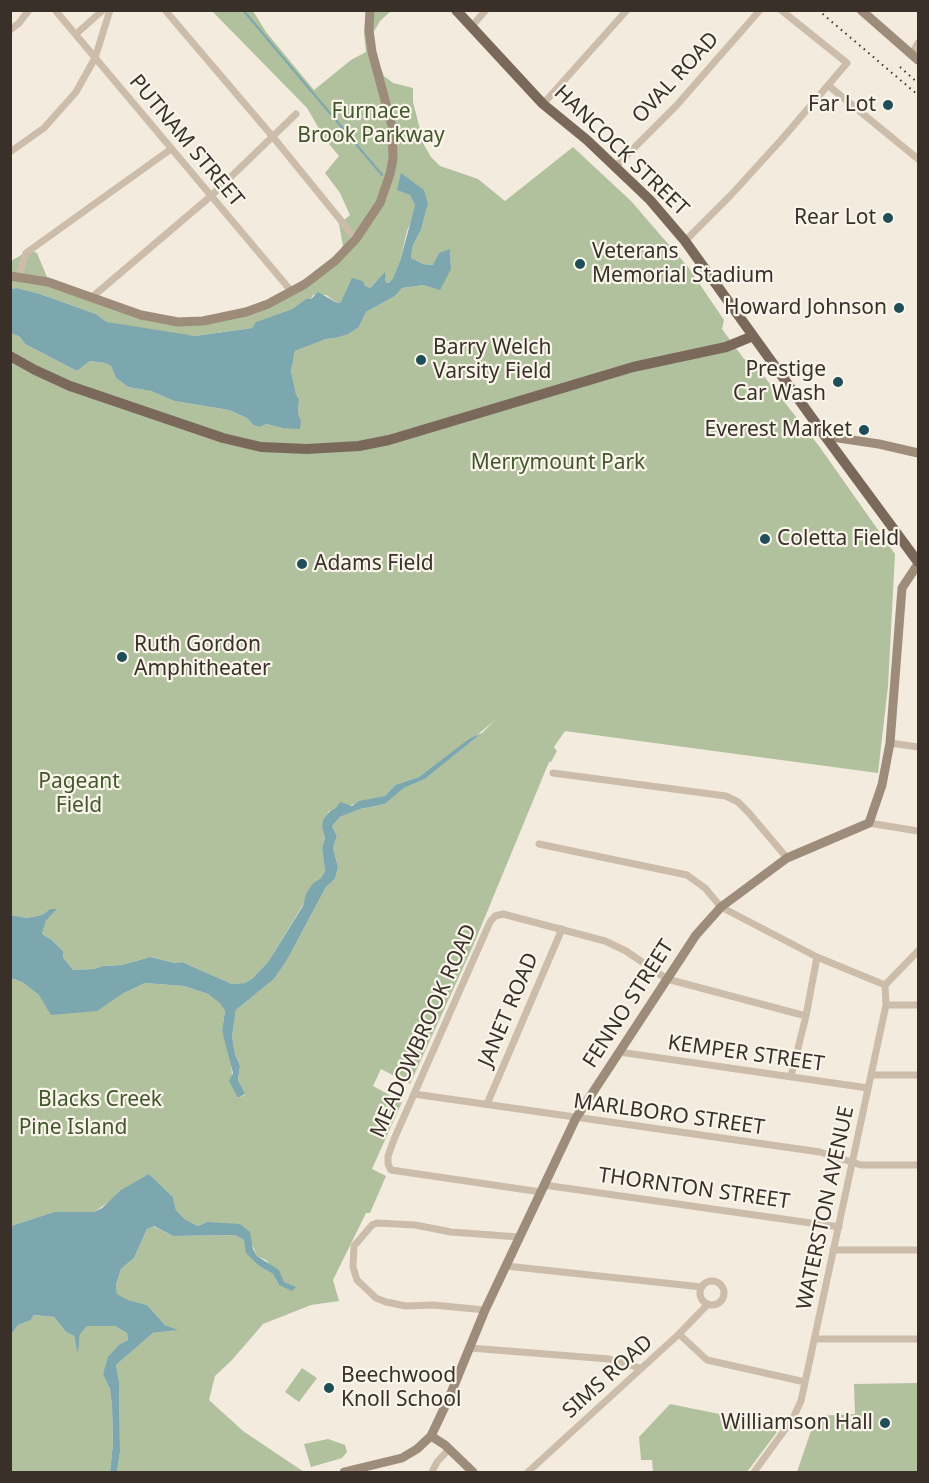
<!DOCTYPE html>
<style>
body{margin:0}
#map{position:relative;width:929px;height:1483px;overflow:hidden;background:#f2ebde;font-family:"Noto Sans",sans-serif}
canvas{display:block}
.frame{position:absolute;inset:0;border:12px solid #383029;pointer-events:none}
</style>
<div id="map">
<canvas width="929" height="1483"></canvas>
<div class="frame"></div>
</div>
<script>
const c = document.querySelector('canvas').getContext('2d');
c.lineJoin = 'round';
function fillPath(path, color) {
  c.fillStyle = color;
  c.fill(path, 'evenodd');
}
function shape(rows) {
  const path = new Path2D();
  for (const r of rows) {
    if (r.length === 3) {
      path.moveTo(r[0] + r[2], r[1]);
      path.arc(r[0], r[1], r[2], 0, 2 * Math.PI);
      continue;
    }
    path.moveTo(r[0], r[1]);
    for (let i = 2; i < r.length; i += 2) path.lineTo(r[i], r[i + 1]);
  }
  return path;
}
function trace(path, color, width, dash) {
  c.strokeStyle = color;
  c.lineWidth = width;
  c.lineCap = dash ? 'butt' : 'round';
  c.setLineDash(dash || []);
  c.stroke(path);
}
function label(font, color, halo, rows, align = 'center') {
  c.font = font + ' "Noto Sans",sans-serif';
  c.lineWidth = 4.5;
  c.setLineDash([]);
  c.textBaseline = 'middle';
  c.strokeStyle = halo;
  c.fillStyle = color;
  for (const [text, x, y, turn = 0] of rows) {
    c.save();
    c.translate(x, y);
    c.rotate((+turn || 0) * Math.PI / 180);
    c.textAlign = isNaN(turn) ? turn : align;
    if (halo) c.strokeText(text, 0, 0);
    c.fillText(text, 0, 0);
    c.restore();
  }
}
fillPath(shape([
 [212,11,253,11,266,32,314,90,351,60,366,52,364,33,366,11,391,11,380,21,373,33,375,54,384,76,393,83,413,88,413,102,424,145,431,157,440,166,478,179,505,201,573,147,631,201,688,267,724,320,722,329,744,359,752,361,819,446,895,554,888,686,878,773,565,731,554,747,557,751,551,762,549,762,473,946,410,1084,381,1069,373,1086,402,1102,372,1169,386,1176,370,1213,366,1213,333,1280,339,1301,311,1305,263,1324,232,1360,215,1376,209,1400,243,1431,304,1472,117,1472,120,1452,119,1381,116,1365,153,1333,176,1330,165,1325,147,1305,127,1300,117,1294,116,1285,121,1269,134,1258,147,1229,153,1226,173,1236,235,1235,244,1240,259,1266,273,1274,279,1285,284,1282,266,1260,257,1256,251,1242,207,1222,198,1226,183,1219,176,1210,173,1197,149,1174,94,1212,54,1212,11,1226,11,978,22,982,39,995,122,994,145,983,184,986,208,994,221,1003,225,1011,222,1031,231,1061,232,1076,238,1098,245,1095,238,1080,240,1066,235,1054,232,1036,236,1010,274,979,287,960,326,887,335,879,338,867,333,848,337,836,332,826,340,817,360,809,385,804,404,788,425,779,482,733,495,720,476,736,419,777,395,785,385,796,329,811,322,828,325,838,322,848,325,871,321,878,313,883,303,905,268,962,253,978,245,983,232,984,182,962,177,963,150,957,122,965,103,966,94,969,73,970,63,957,63,951,52,940,42,934,46,921,57,909,50,909,42,915,27,918,11,915,11,333,20,337,25,344,77,371,90,361,105,363,111,366,116,378,128,387,151,391,174,401,229,410,247,418,253,425,260,427,266,424,282,428,301,421,298,413,299,399,296,394,291,371,295,351,326,339,335,338,359,327,366,312,395,296,402,288,424,285,451,269,450,249,433,265,423,264,411,258,413,245,421,230,428,204,404,191,410,195,415,206,414,215,407,231,400,261,393,278,389,283,386,283,386,278,376,281,370,288,351,284,341,302,337,303,326,295,313,295,311,299,306,299,292,309,257,322,252,328,195,336,162,333,107,322,96,314,40,294,17,288,11,289,11,261,30,250,37,253,47,277,56,284,160,318,193,319,240,311,269,300,308,277,338,253,343,246,339,224,350,215,340,193,325,173,339,156,325,139,307,108],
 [34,1315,54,1317,66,1332,74,1336,78,1352,80,1333,87,1326,115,1326,127,1333,128,1340,120,1344,103,1373,110,1389,112,1406,113,1443,110,1472,11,1472,11,1335,18,1325,31,1320],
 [302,1368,317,1378,299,1402,285,1392],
 [918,1383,918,1472,797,1472,816,1416,855,1414,854,1384],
 [670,1404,759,1422,777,1432,747,1472,653,1472,652,1460,641,1460,639,1437],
 [328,1439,345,1445,347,1452,342,1458,311,1467,304,1444]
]), '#b1c19e');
fillPath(shape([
 [401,173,424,190,428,204,421,230,413,245,411,258,423,264,433,265,439,253,450,249,451,269,440,290,424,285,402,288,395,296,366,312,359,327,348,334,335,338,326,339,295,351,291,371,296,394,299,399,298,413,301,421,300,429,282,428,266,424,260,427,253,425,247,418,229,410,174,401,151,391,128,387,116,378,111,366,105,363,90,361,77,371,25,344,20,337,11,333,11,289,17,288,40,294,96,314,107,322,195,336,252,328,256,322,292,309,306,299,311,299,318,292,337,303,341,302,352,278,363,281,365,286,370,288,385,272,386,283,389,283,393,278,400,261,415,206,410,195,397,190],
 [482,733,425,779,404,788,385,804,360,809,340,817,332,826,337,836,333,848,338,867,335,879,326,887,287,960,274,979,236,1010,232,1036,235,1054,240,1066,238,1080,245,1094,238,1098,229,1081,233,1073,222,1031,225,1011,220,1003,208,994,184,986,145,983,122,994,97,1011,51,1015,39,995,22,982,11,978,11,915,27,918,42,915,50,909,57,909,46,921,42,934,52,940,63,951,63,957,73,970,94,969,103,966,122,965,150,957,176,963,182,962,232,984,245,983,253,978,268,962,303,906,306,894,313,883,321,878,325,871,322,848,325,838,322,828,323,820,330,811,336,808,340,802,352,806,359,801,385,796,395,785,419,777,469,739],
 [149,1174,173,1197,176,1210,184,1219,198,1226,207,1222,240,1224,250,1232,253,1249,257,1256,279,1270,284,1282,296,1287,292,1291,279,1285,273,1274,259,1266,246,1253,244,1240,235,1235,173,1236,154,1226,147,1229,134,1258,121,1269,116,1285,117,1294,128,1300,147,1305,165,1325,178,1330,153,1333,116,1365,119,1381,120,1452,117,1472,110,1472,113,1443,112,1406,110,1389,103,1374,108,1357,120,1344,128,1340,127,1333,115,1326,87,1326,80,1334,78,1354,74,1336,66,1332,54,1317,34,1315,31,1320,18,1325,11,1335,11,1226,54,1212,94,1212,102,1208,121,1190]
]), '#7da7af');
trace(shape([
 [243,10,382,175]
]), '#7da7af', 2);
trace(shape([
 [55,10,292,292],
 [165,10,273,137,356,239],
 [471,27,486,10],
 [10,30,19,23,29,10],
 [76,34,103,10],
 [912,54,918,43],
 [829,86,918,159],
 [543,104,627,10],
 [10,152,44,128,76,92,95,58,110,10],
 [615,167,676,106,760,10],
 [685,241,730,196,782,139,847,63,781,10],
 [19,276,26,253,171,149],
 [91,298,211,196,296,114],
 [890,743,918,747],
 [553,773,726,796,738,802,749,813,787,858],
 [869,823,918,831],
 [539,844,687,875,705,888,721,907,817,957,885,985],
 [886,1005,918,1005],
 [619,1052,868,1088],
 [871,1075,918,1075],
 [791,1076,806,1016,817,957],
 [414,1094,820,1152,861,1165,918,1165],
 [487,1104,562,929],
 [544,1185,839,1227],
 [541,1192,391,1170,388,1164,388,1156,395,1137,490,922,495,916,503,914,605,941,626,951,667,979,806,1016],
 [833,1250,918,1250],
 [506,1266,702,1287],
 [712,1293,12],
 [485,1310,433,1305,406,1306,386,1302,376,1298,357,1280,353,1267,354,1246,372,1225,377,1223,415,1225,451,1232,519,1237],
 [679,1334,707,1360,805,1382],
 [815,1339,918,1339],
 [470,1348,609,1359,640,1368],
 [432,1472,437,1462,449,1449],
 [528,1472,679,1334,708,1304],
 [754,1472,792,1420,801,1401,886,1005,885,985,918,951]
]), '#cbbdaa', 7);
trace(shape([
 [861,10,918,60],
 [10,276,48,282,141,315,178,322,203,321,246,312,268,304,305,284,335,261,356,239,380,203,390,174,393,159,392,126,372,52,369,30,370,10],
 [825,436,879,444,918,453],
 [431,1436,445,1445,473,1472],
 [344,1472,402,1458,417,1449,431,1436,449,1398,485,1310,576,1118,696,935,721,907,787,858,869,823,882,785,890,743,902,588,918,564]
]), '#9e8c7b', 9);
trace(shape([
 [456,10,543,104,587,140,650,200,685,241,825,436,918,562],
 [10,356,35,370,70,386,223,438,261,447,307,449,359,446,389,440,633,367,726,347,753,336]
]), '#7a695a', 10);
trace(shape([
 [818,10,918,95],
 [900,67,918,83]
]), '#383029', 2, [1.5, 4.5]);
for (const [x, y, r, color] of [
 [888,105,6,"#1f4e59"],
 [888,218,6,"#1f4e59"],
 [580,264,6,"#1f4e59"],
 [899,308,6,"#1f4e59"],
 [421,360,6,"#1f4e59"],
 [838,382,6,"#1f4e59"],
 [864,430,6,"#1f4e59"],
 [765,539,6,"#1f4e59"],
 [302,564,6,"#1f4e59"],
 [122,657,6,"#1f4e59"],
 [329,1388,6,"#1f4e59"],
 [885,1423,6,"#1f4e59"]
]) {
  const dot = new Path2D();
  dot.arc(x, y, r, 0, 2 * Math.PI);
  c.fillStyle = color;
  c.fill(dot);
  trace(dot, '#faf5ea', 2);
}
label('21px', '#383029', '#faf5ea', [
 ["OVAL ROAD",676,78,-47],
 ["PUTNAM STREET",186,141,50],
 ["HANCOCK STREET",621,151,44],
 ["FENNO STREET",629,1004,-57],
 ["JANET ROAD",509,1010,-67],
 ["MEADOWBROOK ROAD",424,1031,-66],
 ["KEMPER STREET",746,1054,8],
 ["MARLBORO STREET",669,1115,8],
 ["THORNTON STREET",694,1189,8],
 ["WATERSTON AVENUE",826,1208,-78],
 ["SIMS ROAD",608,1377,-42]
]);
label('21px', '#383029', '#faf5ea', [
 ["Far Lot",876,105],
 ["Rear Lot",876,218],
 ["Veterans",592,252,"left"],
 ["Memorial Stadium",592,276,"left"],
 ["Howard Johnson",887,308],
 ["Barry Welch",433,348,"left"],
 ["Varsity Field",433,372,"left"],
 ["Prestige",826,370],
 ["Car Wash",826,394],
 ["Everest Market",852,430],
 ["Coletta Field",777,539,"left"],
 ["Adams Field",314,564,"left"],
 ["Ruth Gordon",134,645,"left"],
 ["Amphitheater",134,669,"left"],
 ["Beechwood",341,1376,"left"],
 ["Knoll School",341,1400,"left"],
 ["Williamson Hall",873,1423]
], 'right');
label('21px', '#42562d', '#faf5ea', [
 ["Furnace",371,112],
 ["Brook Parkway",371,136],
 ["Merrymount Park",558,463],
 ["Pageant",79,782],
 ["Field",79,806],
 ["Blacks Creek",100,1100],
 ["Pine Island",73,1128]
]);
</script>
